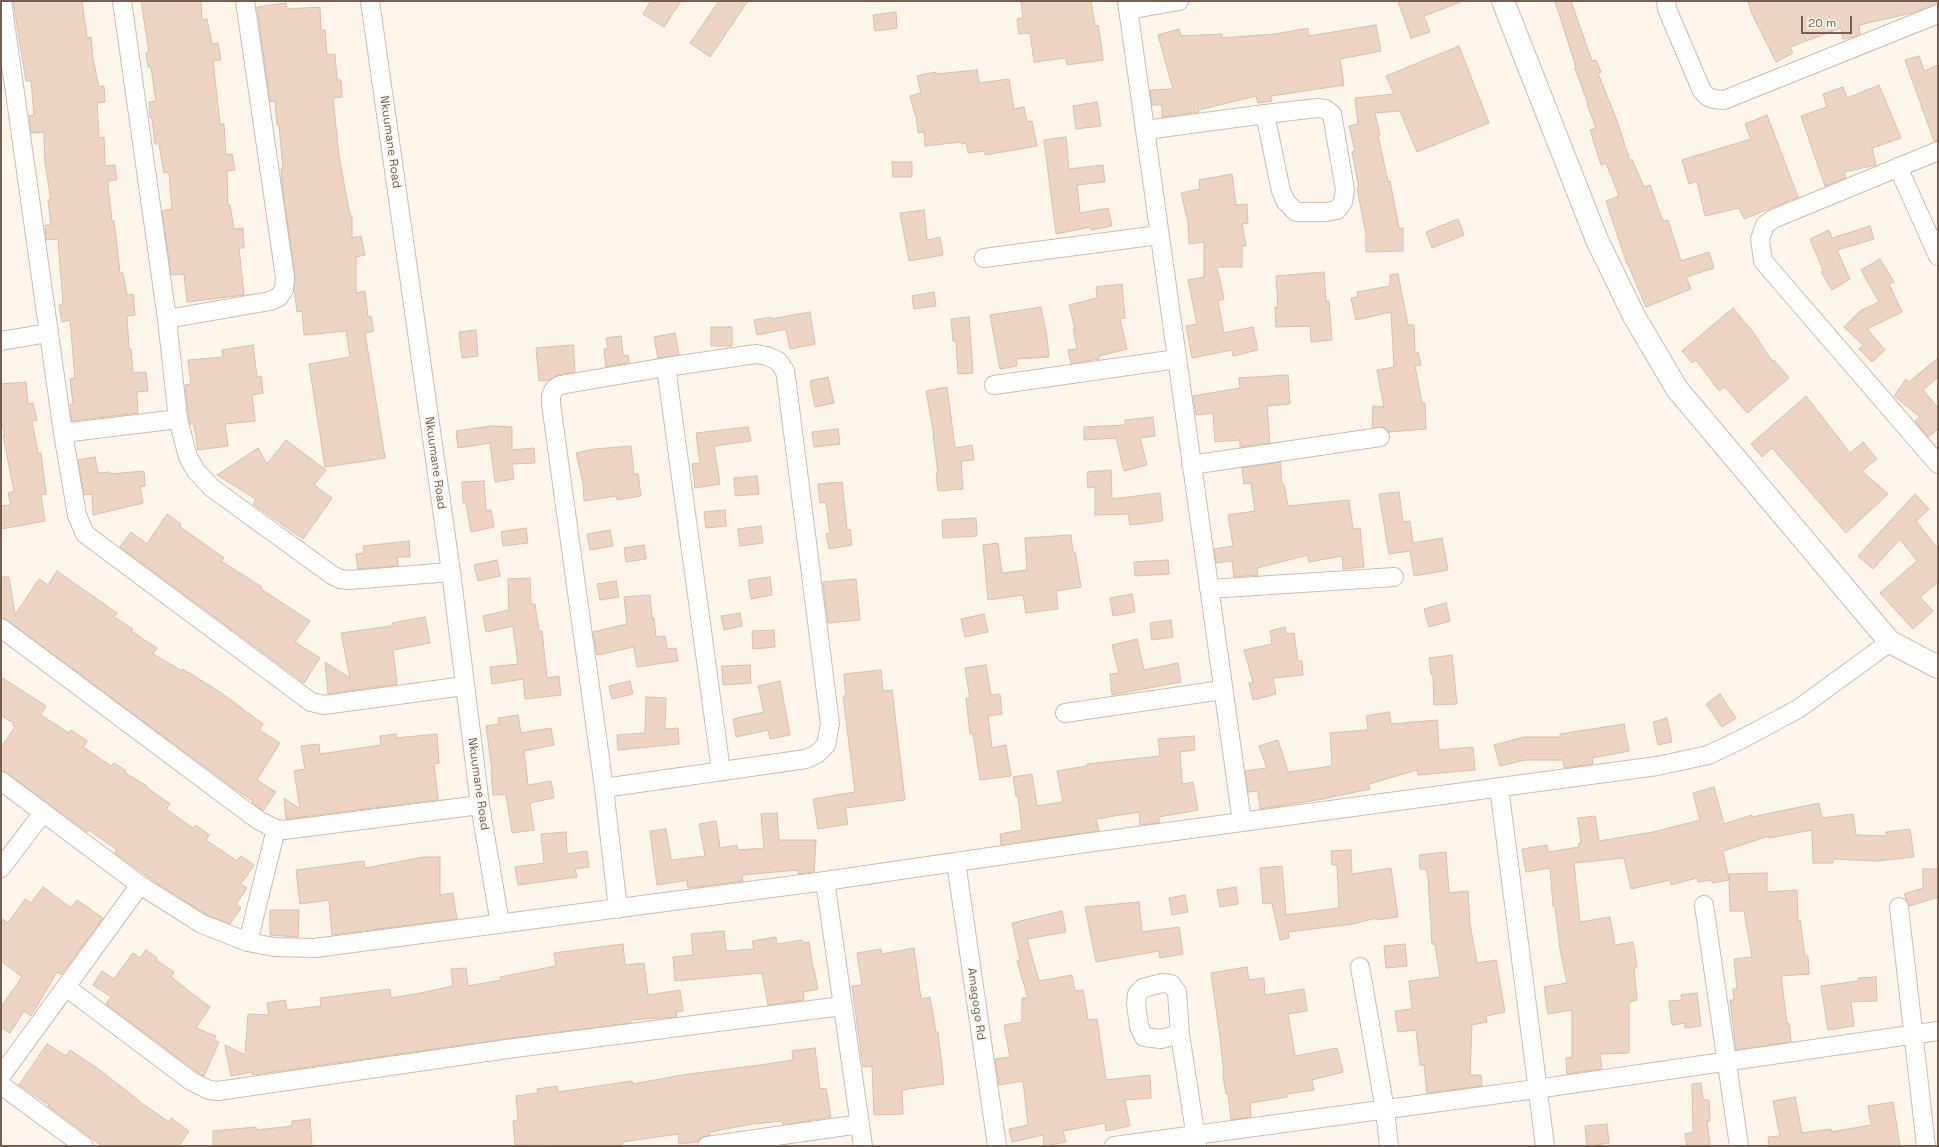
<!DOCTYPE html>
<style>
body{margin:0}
#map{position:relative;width:1939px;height:1147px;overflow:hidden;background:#fbf5ec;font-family:"Space Grotesk",sans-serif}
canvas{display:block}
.frame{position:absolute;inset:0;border:2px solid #745d51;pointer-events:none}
.scale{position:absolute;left:1801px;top:16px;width:51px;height:18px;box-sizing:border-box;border:2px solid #745d51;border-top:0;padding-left:5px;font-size:12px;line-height:14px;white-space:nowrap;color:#745d51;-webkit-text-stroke:3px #fef9f2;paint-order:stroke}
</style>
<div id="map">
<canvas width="1939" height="1147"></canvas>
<div class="frame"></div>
<div class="scale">20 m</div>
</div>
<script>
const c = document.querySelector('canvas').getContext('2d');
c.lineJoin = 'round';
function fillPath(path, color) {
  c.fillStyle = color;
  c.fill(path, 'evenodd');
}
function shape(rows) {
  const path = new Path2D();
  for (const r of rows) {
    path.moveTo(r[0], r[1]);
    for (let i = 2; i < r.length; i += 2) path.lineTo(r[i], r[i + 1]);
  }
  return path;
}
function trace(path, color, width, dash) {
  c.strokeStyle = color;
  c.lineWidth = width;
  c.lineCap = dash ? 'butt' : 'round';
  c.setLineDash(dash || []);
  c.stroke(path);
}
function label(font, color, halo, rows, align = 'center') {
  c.font = font + ' "Space Grotesk",sans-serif';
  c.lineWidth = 3.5;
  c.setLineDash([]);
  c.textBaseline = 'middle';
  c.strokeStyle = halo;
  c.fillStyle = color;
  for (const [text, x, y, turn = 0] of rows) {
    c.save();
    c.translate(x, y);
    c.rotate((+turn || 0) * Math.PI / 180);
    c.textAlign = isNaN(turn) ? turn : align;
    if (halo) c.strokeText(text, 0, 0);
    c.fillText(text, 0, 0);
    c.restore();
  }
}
const building = shape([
 [13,1,82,1,87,38,91,37,93,59,99,87,104,86,105,102,97,103,99,138,104,137,105,166,115,165,117,180,108,181,108,186,112,221,114,221,120,273,123,273,127,295,133,294,135,315,127,316,129,349,131,349,133,373,146,372,148,391,137,392,138,413,72,421,70,404,73,404,70,379,75,378,70,320,62,322,59,305,63,304,58,239,46,240,46,236,45,225,51,225,48,200,51,200,45,163,44,132,31,133,29,116,34,115,31,81,26,81,13,1],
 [141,1,201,1,202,20,207,19,212,44,218,43,221,60,213,61,220,124,224,124,226,155,232,154,235,170,227,171,228,205,230,205,234,229,243,228,244,248,239,248,244,295,187,302,184,274,171,275,162,211,172,209,169,172,164,173,159,144,155,144,152,118,150,118,149,102,156,101,151,67,148,67,146,53,149,52,141,1],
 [651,1,681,1,664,27,643,14,651,1],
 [719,1,748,1,710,57,690,43,719,1],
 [1030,1,1091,1,1095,26,1098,25,1100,36,1103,60,1067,65,1066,58,1034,62,1030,33,1019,34,1017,19,1023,18,1021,2,1030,1],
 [1398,1,1460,1,1461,2,1424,16,1430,32,1411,38,1398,1],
 [1555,1,1571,1,1592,61,1596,60,1601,72,1598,73,1617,121,1630,161,1632,159,1644,187,1650,185,1663,221,1668,220,1681,261,1709,252,1714,268,1686,277,1691,289,1646,307,1628,264,1627,264,1606,201,1619,196,1606,163,1601,165,1590,130,1596,128,1587,104,1588,104,1575,68,1576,67,1555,1],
 [1748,1,1938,1,1938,4,1912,13,1859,25,1860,34,1854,37,1843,39,1841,28,1790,47,1793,53,1776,62,1752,14,1748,1],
 [286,3,287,9,320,7,321,30,325,30,327,55,335,54,337,80,341,80,342,97,333,98,339,156,350,216,352,216,352,238,361,236,365,255,356,257,356,293,365,291,368,317,371,316,374,331,365,333,385,458,325,467,309,364,350,357,346,331,304,335,302,311,297,312,294,290,295,276,283,192,281,169,283,169,279,125,277,125,275,101,270,102,257,7,286,3],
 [896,12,897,28,875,31,873,15,896,12],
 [1376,25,1381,51,1340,59,1344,85,1271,96,1272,101,1258,103,1256,96,1198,110,1199,112,1162,117,1162,105,1152,105,1150,90,1173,89,1158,35,1179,29,1181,36,1222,34,1222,38,1275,34,1308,28,1308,36,1376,25],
 [1459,46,1489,123,1417,152,1400,111,1375,113,1380,135,1378,135,1388,182,1390,181,1399,228,1403,228,1403,251,1366,252,1366,234,1357,188,1359,188,1352,152,1355,151,1349,126,1358,124,1355,98,1394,94,1386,76,1459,46],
 [1919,56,1924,71,1938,65,1938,141,1934,141,1905,60,1919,56],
 [977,70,979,83,1009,79,1014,109,1024,107,1027,122,1032,121,1037,146,985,155,985,151,968,153,966,143,962,144,961,142,925,146,924,132,918,133,916,114,915,114,910,96,921,93,917,76,935,72,936,74,977,70],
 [1879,85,1901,138,1872,148,1876,165,1844,172,1846,178,1825,186,1801,116,1827,107,1823,94,1843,87,1847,98,1879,85],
 [1097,102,1101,126,1076,129,1073,106,1097,102],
 [1767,115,1798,197,1744,219,1739,208,1705,216,1697,181,1689,184,1682,160,1751,139,1745,124,1767,115],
 [1066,137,1069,169,1103,165,1105,182,1077,185,1080,213,1108,208,1112,226,1091,230,1090,227,1056,234,1044,140,1066,137],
 [892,162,912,162,912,177,893,177,892,162],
 [1232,174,1236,205,1247,204,1248,223,1242,224,1246,246,1242,246,1242,267,1217,267,1224,299,1218,301,1224,333,1253,327,1258,350,1233,356,1232,350,1192,358,1186,326,1197,324,1188,280,1204,277,1204,242,1189,244,1188,222,1181,193,1200,189,1199,180,1232,174],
 [924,210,927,240,940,237,943,255,909,261,900,213,924,210],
 [1458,219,1464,235,1432,248,1426,232,1458,219],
 [1870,226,1874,239,1837,250,1850,279,1832,290,1821,272,1823,270,1810,239,1829,230,1832,238,1870,226],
 [1880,259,1894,282,1889,284,1902,312,1867,329,1885,350,1872,362,1859,349,1863,345,1844,327,1860,311,1879,302,1861,270,1880,259],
 [1324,272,1326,301,1329,301,1332,340,1311,342,1310,326,1276,327,1275,307,1278,307,1276,276,1324,272],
 [1398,274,1408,325,1414,325,1415,353,1418,352,1421,365,1415,366,1422,403,1425,403,1426,429,1389,432,1383,427,1372,428,1373,406,1384,407,1377,370,1394,367,1391,312,1356,320,1351,298,1358,297,1357,292,1390,286,1390,275,1398,274],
 [1122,284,1125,318,1120,319,1127,349,1099,356,1099,359,1071,364,1068,350,1077,349,1073,329,1075,329,1069,305,1097,298,1096,287,1122,284],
 [934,292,936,306,914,309,912,296,934,292],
 [1041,307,1047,338,1049,357,1016,359,1017,366,1000,369,990,315,1041,307],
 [1733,308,1753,332,1772,361,1774,360,1789,378,1747,413,1725,387,1719,391,1696,360,1692,363,1682,351,1733,308],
 [810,312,815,344,790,349,786,329,757,335,754,320,771,317,771,319,810,312],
 [969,317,973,373,958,374,956,341,953,341,951,319,969,317],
 [711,327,732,327,732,346,711,346,711,327],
 [476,330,478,356,462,358,459,332,476,330],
 [675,333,679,355,658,358,654,337,675,333],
 [621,336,623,356,628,355,629,363,606,367,604,349,608,349,606,338,621,336],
 [253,345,257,377,261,376,263,393,252,395,255,421,225,424,228,446,198,450,194,424,190,424,189,420,185,385,191,384,188,360,223,357,222,350,253,345],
 [573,345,575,372,558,375,549,380,539,381,536,348,573,345],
 [1938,358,1938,377,1923,390,1938,408,1938,429,1928,437,1915,421,1920,417,1894,396,1906,379,1909,382,1938,358],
 [1288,375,1290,404,1267,406,1270,443,1240,447,1240,440,1215,442,1213,413,1196,415,1193,396,1240,388,1239,378,1288,375],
 [828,377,834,403,815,407,810,381,828,377],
 [26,382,28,404,33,403,37,420,32,421,38,453,41,453,43,470,46,494,41,495,45,521,1,529,1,506,11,505,8,493,14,491,3,435,5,435,1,422,1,384,26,382],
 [947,387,955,448,972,445,974,460,961,461,963,489,938,491,936,473,938,473,933,435,934,435,926,391,947,387],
 [1806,396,1850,453,1863,442,1877,459,1862,471,1888,494,1846,533,1772,448,1762,457,1751,444,1806,396],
 [1153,417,1155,436,1140,438,1147,465,1124,471,1116,438,1084,440,1084,427,1125,425,1125,420,1153,417],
 [492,426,512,427,512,450,534,448,535,463,512,464,514,479,495,482,490,443,458,448,456,431,492,426],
 [748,427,751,441,714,446,720,484,695,488,692,464,700,463,696,433,748,427],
 [838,429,840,444,814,447,812,432,838,429],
 [286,440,326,470,314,485,332,498,303,539,253,504,256,499,217,475,258,448,267,464,286,440],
 [631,446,634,474,638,474,641,496,617,500,616,496,584,501,583,483,576,453,595,449,631,446],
 [95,457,98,473,110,472,110,474,144,471,145,486,140,487,143,503,93,515,92,494,84,495,78,460,95,457],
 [1280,462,1282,484,1284,484,1288,506,1349,500,1353,529,1360,528,1364,567,1343,569,1342,556,1309,562,1308,555,1257,568,1258,575,1234,577,1232,561,1216,563,1214,549,1233,546,1228,515,1255,511,1251,483,1244,484,1242,468,1280,462],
 [1111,470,1112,499,1160,493,1163,521,1130,525,1128,514,1095,515,1095,487,1088,488,1087,472,1111,470],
 [757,476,759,494,735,496,734,478,757,476],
 [484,481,486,511,491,510,494,527,471,532,466,503,463,503,462,482,484,481],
 [842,482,847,530,850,529,852,545,829,549,826,534,830,533,826,502,820,503,818,484,842,482],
 [1399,492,1403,522,1410,521,1413,543,1442,538,1448,570,1414,576,1410,551,1389,554,1379,494,1399,492],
 [1915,494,1929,509,1916,521,1938,549,1938,582,1920,597,1933,611,1913,629,1880,593,1917,561,1900,539,1873,569,1858,556,1915,494],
 [725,510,726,526,706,528,704,512,725,510],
 [167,514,181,524,179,526,224,558,221,561,262,587,261,589,310,621,295,642,320,658,304,683,120,547,131,532,147,544,167,514],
 [976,518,977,536,943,538,942,520,976,518],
 [761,526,763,543,740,546,738,529,761,526],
 [526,528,528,543,503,546,501,532,526,528],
 [610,530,613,546,590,550,587,534,610,530],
 [1071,535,1073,552,1075,552,1081,587,1056,591,1058,609,1026,613,1023,595,988,600,983,545,998,543,1002,573,1027,570,1025,538,1071,535],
 [409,541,410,557,397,557,398,566,358,569,356,554,364,553,363,546,409,541],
 [644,545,646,559,626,562,624,548,644,545],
 [497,560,500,576,478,581,474,565,497,560],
 [1168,560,1169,574,1135,576,1134,562,1168,560],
 [57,571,117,613,114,617,133,629,131,631,157,648,153,654,182,671,183,669,220,692,263,724,259,730,280,743,257,780,276,792,263,811,252,803,253,801,232,787,7,620,1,618,1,577,9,577,15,615,39,579,48,585,57,571],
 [770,577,772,595,751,599,748,580,770,577],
 [530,578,531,604,535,604,539,631,542,631,547,678,559,676,561,695,525,699,523,679,492,684,490,667,518,664,513,626,486,632,483,616,509,610,508,579,530,578],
 [856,579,860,620,828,623,823,582,856,579],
 [616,581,619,597,600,600,597,584,616,581],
 [1132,594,1135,612,1113,616,1110,598,1132,594],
 [650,595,652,618,654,618,656,637,665,636,667,649,676,648,678,661,637,667,634,647,597,655,593,632,627,624,624,597,650,595],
 [1446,603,1450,621,1429,627,1424,609,1446,603],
 [740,613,742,626,724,630,721,616,740,613],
 [984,614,988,632,965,637,961,619,984,614],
 [425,617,430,643,393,650,397,684,328,694,325,662,350,678,341,633,392,626,392,623,425,617],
 [1171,620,1173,637,1152,640,1150,623,1171,620],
 [1285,627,1286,634,1294,633,1298,661,1302,661,1303,675,1273,678,1276,694,1253,700,1249,683,1253,682,1244,650,1272,644,1270,631,1285,627],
 [774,630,775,647,753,649,752,631,774,630],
 [1137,639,1144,670,1178,663,1181,682,1112,695,1110,674,1119,673,1112,645,1137,639],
 [1452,655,1457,704,1434,705,1433,674,1431,675,1429,658,1452,655],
 [750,665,751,683,723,685,722,666,750,665],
 [986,665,991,695,1000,694,1002,714,988,716,992,748,1006,745,1011,776,980,780,973,734,970,734,966,698,970,698,965,668,986,665],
 [881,670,883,691,892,690,905,800,845,808,848,824,818,829,813,799,855,792,843,696,846,696,844,674,881,670],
 [1,677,46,706,41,715,69,733,71,730,87,741,83,747,111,766,114,763,126,771,125,773,147,786,146,787,170,804,166,809,193,828,196,825,209,835,206,840,237,861,241,856,254,865,241,884,247,888,236,904,241,908,230,924,207,915,157,883,115,853,117,850,89,830,87,832,7,773,1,771,1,747,15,727,13,726,14,724,1,715,1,677],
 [630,681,633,694,612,699,609,686,630,681],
 [780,681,790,735,770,739,768,730,736,737,733,719,764,712,758,686,780,681],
 [1720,694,1736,718,1722,727,1706,704,1720,694],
 [646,697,666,698,665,729,678,728,679,744,618,750,617,735,645,733,646,697],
 [1389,712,1391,724,1437,720,1439,750,1473,747,1475,770,1418,775,1417,770,1369,784,1370,789,1323,799,1260,809,1258,791,1248,792,1245,771,1267,768,1259,746,1278,740,1288,772,1332,766,1330,733,1368,730,1366,716,1389,712],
 [518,715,521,733,551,728,554,745,524,751,528,785,551,781,554,798,530,803,534,830,512,833,506,794,493,795,491,770,492,770,486,726,499,724,498,718,518,715],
 [1667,718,1672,742,1658,745,1653,722,1667,718],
 [1624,724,1629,751,1592,758,1593,764,1564,768,1563,760,1525,760,1500,766,1494,745,1524,737,1560,737,1560,734,1624,724],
 [396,734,396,738,437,734,439,763,434,764,438,800,286,819,284,798,300,809,294,771,305,769,301,746,319,744,320,754,381,745,380,736,396,734],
 [1194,736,1195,750,1180,752,1182,784,1193,782,1198,810,1159,817,1159,823,1140,825,1139,812,1096,819,1099,831,1001,845,1000,834,1022,830,1018,796,1016,796,1013,777,1032,774,1037,806,1063,802,1057,771,1087,766,1087,764,1160,756,1158,739,1194,736],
 [1714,787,1724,824,1752,815,1752,817,1819,803,1822,818,1853,814,1856,835,1886,836,1886,832,1910,829,1914,857,1876,861,1833,859,1833,863,1813,863,1812,830,1769,838,1769,836,1723,851,1729,880,1712,883,1712,880,1698,882,1697,878,1671,885,1670,880,1631,889,1624,858,1574,863,1580,922,1610,917,1615,945,1633,942,1637,967,1634,968,1637,1000,1629,1002,1629,1053,1600,1054,1602,1069,1567,1074,1566,1058,1572,1057,1572,1010,1548,1014,1544,987,1567,983,1560,949,1555,906,1553,906,1550,868,1526,872,1522,849,1547,845,1548,852,1579,847,1579,843,1581,843,1578,818,1595,816,1599,841,1653,832,1700,820,1693,793,1714,787],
 [777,813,779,840,816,840,814,872,798,874,798,870,742,875,743,881,688,888,687,880,657,885,650,831,666,829,671,860,705,856,699,824,716,821,720,848,737,845,738,850,764,848,761,814,777,813],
 [566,832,567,854,587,851,589,867,575,869,577,877,518,885,515,867,544,863,541,834,566,832],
 [1351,850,1352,874,1391,868,1398,917,1376,920,1376,918,1353,924,1288,932,1289,938,1280,940,1272,903,1263,904,1260,868,1282,866,1286,915,1339,908,1337,865,1332,865,1331,851,1351,850],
 [1446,852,1449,893,1468,891,1470,924,1477,963,1496,960,1505,1012,1486,1016,1487,1022,1472,1025,1470,1075,1481,1075,1482,1086,1427,1093,1424,1065,1420,1065,1416,1030,1398,1032,1395,1011,1412,1009,1409,981,1440,977,1435,944,1432,944,1428,879,1426,869,1420,869,1419,855,1446,852],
 [424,857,440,857,440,895,453,893,457,919,332,935,329,900,300,904,296,870,364,861,365,868,424,857],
 [1923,869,1938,869,1938,897,1909,906,1904,894,1923,888,1923,869],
 [1767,873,1767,892,1797,890,1798,921,1800,920,1805,956,1808,956,1809,974,1781,976,1787,1023,1789,1023,1791,1042,1736,1050,1730,1000,1734,1000,1733,989,1737,989,1734,959,1752,957,1744,911,1730,911,1729,874,1767,873],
 [43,887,71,908,77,900,103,918,61,975,57,972,31,1016,24,1011,10,1033,1,1027,1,1007,22,977,1,961,1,918,8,923,25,899,31,903,43,887],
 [1236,887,1238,904,1220,907,1217,890,1236,887],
 [1185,895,1188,912,1172,915,1169,898,1185,895],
 [1139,902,1142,932,1179,927,1183,954,1160,958,1159,951,1096,962,1085,907,1139,902],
 [270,910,299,910,298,937,270,935,270,910],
 [1062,911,1066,932,1027,939,1039,981,1072,975,1075,991,1083,990,1088,1020,1097,1019,1106,1080,1150,1075,1151,1098,1125,1100,1130,1126,1106,1131,1105,1123,1063,1131,1066,1142,1046,1146,1044,1146,1043,1135,1012,1142,1009,1129,1028,1125,1023,1081,999,1085,995,1059,1010,1057,1004,1025,1022,1022,1022,998,1028,998,1017,961,1020,960,1012,923,1062,911],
 [724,931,726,951,754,949,752,941,776,937,777,944,802,940,803,943,809,942,813,969,814,969,818,989,803,992,804,1000,768,1005,762,973,675,981,673,957,693,955,691,934,724,931],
 [623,944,625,965,644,963,648,995,680,990,683,1011,676,1012,677,1017,630,1020,631,1023,505,1039,252,1075,252,1072,231,1076,225,1045,245,1055,248,1014,269,1015,267,1003,285,1000,287,1010,321,1006,320,998,390,989,391,998,421,993,453,986,451,969,466,968,468,986,501,980,500,977,556,966,554,953,623,944],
 [1405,944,1407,966,1386,968,1384,946,1405,944],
 [914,948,921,999,930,997,936,1032,938,1032,944,1084,902,1090,903,1114,874,1115,872,1066,863,1067,852,986,862,985,857,953,881,949,882,954,914,948],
 [146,950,157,958,156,960,174,972,171,977,210,1007,196,1028,216,1036,214,1040,219,1042,204,1076,197,1072,106,1004,111,997,93,985,102,971,114,979,133,953,140,958,146,950],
 [1247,967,1249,980,1264,978,1265,995,1304,989,1307,1011,1288,1014,1295,1056,1337,1048,1343,1072,1312,1080,1314,1090,1287,1094,1287,1097,1250,1103,1251,1117,1231,1120,1228,1094,1226,1094,1223,1076,1224,1076,1220,1037,1211,973,1247,967],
 [1876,977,1877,1001,1851,1002,1854,1026,1828,1030,1821,986,1858,981,1858,978,1876,977],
 [1697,993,1701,1026,1685,1028,1685,1023,1672,1025,1669,1001,1682,1000,1681,995,1697,993],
 [47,1044,66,1056,70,1050,100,1070,143,1104,169,1122,171,1118,189,1131,179,1146,102,1146,48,1106,49,1105,19,1085,47,1044],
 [815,1048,820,1089,826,1088,831,1117,783,1125,782,1121,752,1124,710,1132,710,1135,701,1138,697,1142,679,1144,678,1134,622,1142,622,1146,515,1145,513,1121,518,1120,516,1096,538,1093,537,1089,557,1086,558,1092,632,1081,633,1084,682,1075,760,1065,793,1060,792,1051,815,1048],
 [1701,1083,1703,1100,1709,1100,1710,1121,1707,1121,1710,1146,1687,1146,1685,1134,1693,1132,1692,1084,1701,1083],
 [1795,1097,1802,1133,1831,1129,1831,1132,1871,1125,1868,1106,1893,1102,1900,1146,1769,1146,1768,1137,1780,1136,1773,1101,1795,1097],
 [310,1119,312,1146,213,1146,213,1131,256,1127,257,1130,292,1126,292,1121,310,1119],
 [1607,1124,1609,1143,1587,1146,1585,1126,1607,1124]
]);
fillPath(building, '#edd5c6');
trace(building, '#debca8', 1);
const street = shape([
 [2,1,63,433,77,515,85,534,311,702,324,705,464,686],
 [122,1,167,319,178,419,188,457,196,471,212,488,332,575,340,579,349,580,451,572],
 [370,1,451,572,480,805,500,924],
 [1127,1,1242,822],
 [1666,1,1667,9,1702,91,1708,97,1714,99,1724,100,1938,14],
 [1128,10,1179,1],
 [1146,130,1265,114,1318,108,1325,109,1332,114,1345,190,1343,202,1337,210,1326,212,1296,212,1286,202,1281,191,1265,114],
 [1938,151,1773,219,1765,225,1760,239,1763,261,1938,464],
 [1898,167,1938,256],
 [984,258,1159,235],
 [167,319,270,301,279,297,284,289,285,277,245,1],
 [1,341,48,333],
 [666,367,721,771],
 [994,385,1177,359],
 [63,433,178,419],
 [1191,465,1380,437],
 [1209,589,1394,577],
 [1,628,258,820,276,829,284,830,480,805],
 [1065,713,1222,690],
 [1,781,140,885,202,924,248,942,274,947,315,948,825,881,1086,843,1657,766,1708,755,1742,739,1798,709,1890,642],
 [1499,787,1545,1146],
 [604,788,806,759,817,754,826,745,830,724,787,385,785,371,778,361,767,356,756,354,666,367,560,385,554,389,551,396,551,404,604,788,618,909],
 [956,862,997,1146],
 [1,868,42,814],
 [825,881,863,1146],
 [1704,905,1739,1146],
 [1899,907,1926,1146],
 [248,942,276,829],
 [1360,967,1385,1110,1389,1146],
 [66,987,191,1081,209,1090,218,1091,507,1049,842,1006],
 [1180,1034,1161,1039,1144,1037,1139,1026,1136,1004,1137,994,1143,988,1162,983,1171,984,1177,992,1180,1034,1197,1145],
 [1,1076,140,885],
 [1,1085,84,1146],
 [707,1146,860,1124],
 [1114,1146,1536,1089,1938,1031]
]);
const secondary = shape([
 [1503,1,1597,240,1634,316,1677,389,1890,642,1938,667]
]);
trace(street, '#ccbdb2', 20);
trace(secondary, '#cfbdb0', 24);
trace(street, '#fff', 18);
trace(secondary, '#fff', 22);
label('12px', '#745d51', '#fef9f2', [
 ["Nkuumane Road",390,142,82],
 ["Nkuumane Road",435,463,82],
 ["Nkuumane Road",478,784,82],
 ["Amagogo Rd",976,1004,82]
]);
</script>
